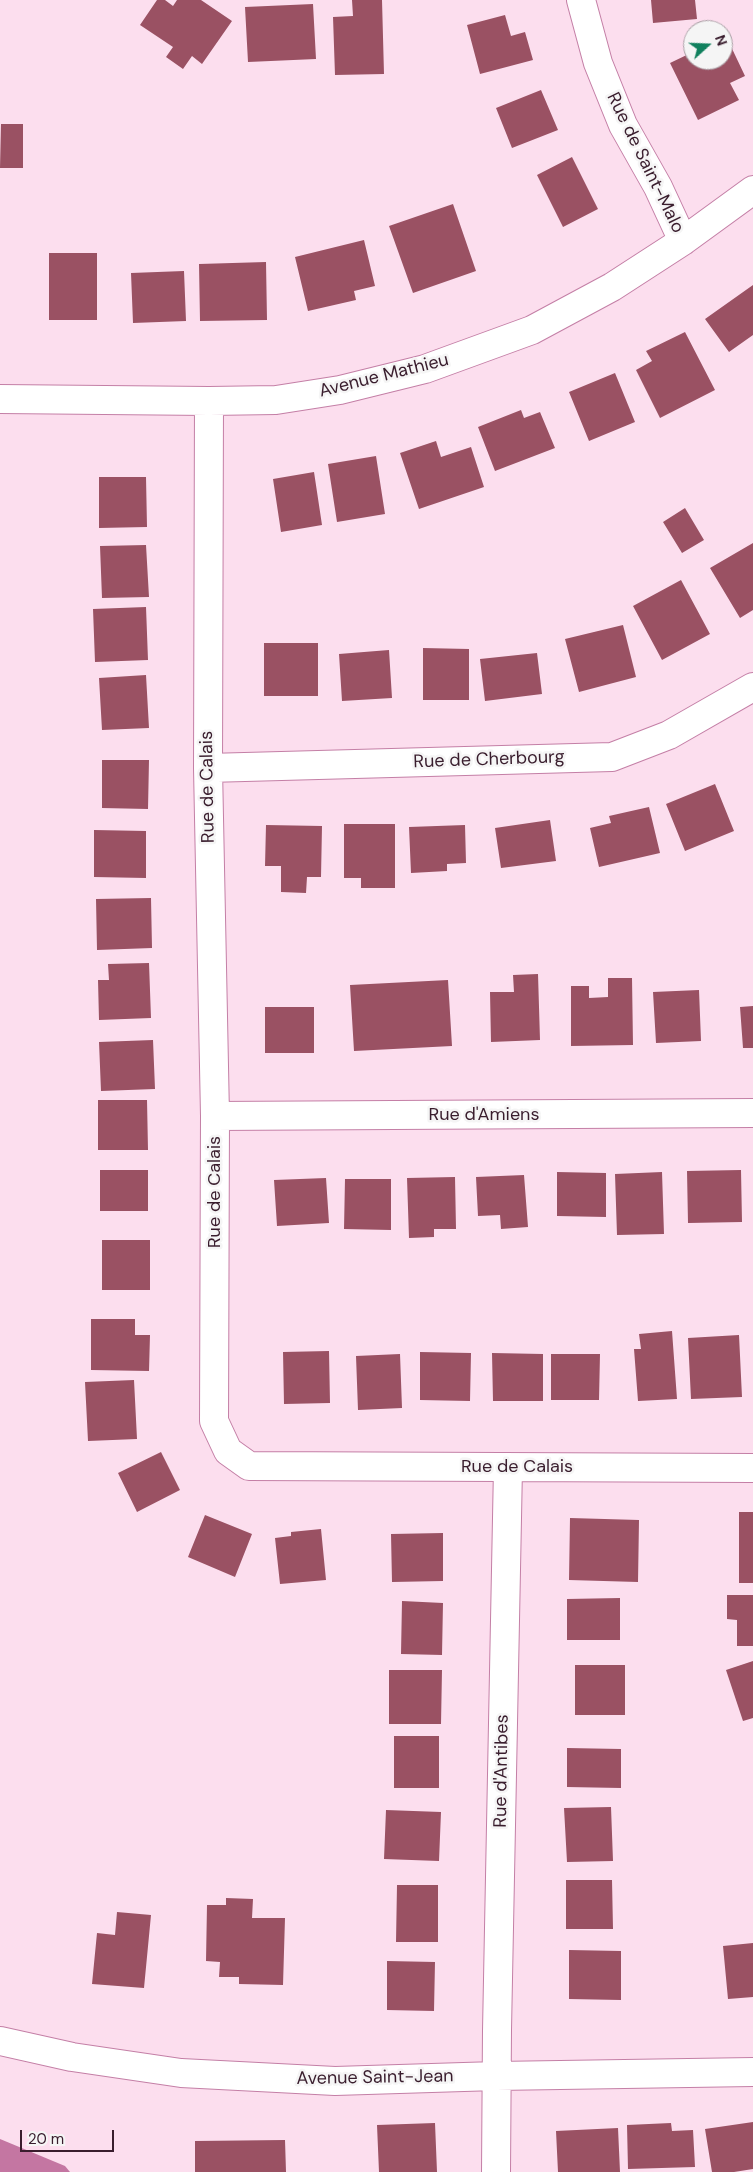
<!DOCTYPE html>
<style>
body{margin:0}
#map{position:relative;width:753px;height:2172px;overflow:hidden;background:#fcdeee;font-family:"DM Sans",sans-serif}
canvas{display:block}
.north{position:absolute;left:683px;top:20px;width:50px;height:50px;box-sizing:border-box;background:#f5f5f5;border:1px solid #aa9fa5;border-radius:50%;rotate:70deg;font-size:14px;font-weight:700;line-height:20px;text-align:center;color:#391d2d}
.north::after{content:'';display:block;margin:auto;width:18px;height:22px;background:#10805d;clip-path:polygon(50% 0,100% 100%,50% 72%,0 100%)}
.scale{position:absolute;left:20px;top:2130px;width:94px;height:22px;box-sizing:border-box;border:2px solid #391d2d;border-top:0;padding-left:6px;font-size:15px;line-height:18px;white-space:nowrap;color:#391d2d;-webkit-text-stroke:4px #f5f5f5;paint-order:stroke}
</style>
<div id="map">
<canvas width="753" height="2172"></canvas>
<div class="north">N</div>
<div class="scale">20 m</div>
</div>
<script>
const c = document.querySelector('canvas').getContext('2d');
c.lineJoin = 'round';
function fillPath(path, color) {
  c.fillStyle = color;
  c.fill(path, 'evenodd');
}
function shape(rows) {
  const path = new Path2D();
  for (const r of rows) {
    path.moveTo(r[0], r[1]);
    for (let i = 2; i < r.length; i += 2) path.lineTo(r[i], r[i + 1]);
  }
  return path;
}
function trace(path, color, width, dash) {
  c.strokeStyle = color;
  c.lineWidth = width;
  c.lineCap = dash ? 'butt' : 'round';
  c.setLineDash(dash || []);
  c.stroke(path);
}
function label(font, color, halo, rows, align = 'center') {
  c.font = font + ' "DM Sans",sans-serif';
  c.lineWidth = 5;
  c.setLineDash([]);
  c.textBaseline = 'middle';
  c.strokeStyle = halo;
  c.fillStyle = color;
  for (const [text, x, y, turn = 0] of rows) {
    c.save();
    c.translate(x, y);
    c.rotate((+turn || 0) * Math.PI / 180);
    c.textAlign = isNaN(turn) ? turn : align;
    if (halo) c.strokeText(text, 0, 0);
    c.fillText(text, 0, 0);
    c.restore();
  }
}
fillPath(shape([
 [0,2139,65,2166,70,2172,0,2172]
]), '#c476a2');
fillPath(shape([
 [157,0,165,0,173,6,177,0,201,0,232,21,202,64,192,56,183,69,166,57,173,47,140,25],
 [352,0,382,0,384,74,335,75,333,17,353,16],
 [651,0,695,0,697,19,653,23],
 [313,4,316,59,248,62,245,7],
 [505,15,511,36,525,32,533,60,480,74,467,25],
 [726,36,745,76,730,83,739,100,698,120,670,63,693,52,693,60,723,60,723,37],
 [541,90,558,130,512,148,496,108],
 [1,124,23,124,23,168,0,168],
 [572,157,598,209,563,227,537,175],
 [453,204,476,271,413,293,389,226],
 [364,240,375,286,354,291,356,300,308,311,295,257],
 [49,253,97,253,97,320,49,320],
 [266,262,267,320,200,321,199,264],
 [184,271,186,321,133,323,131,273],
 [753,285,753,335,729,352,705,319],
 [685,332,715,390,660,418,636,370,652,361,646,351],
 [615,373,635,422,589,441,569,392],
 [521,410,524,418,540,412,555,448,495,471,478,427],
 [436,441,441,457,471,447,484,487,419,509,400,453],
 [376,456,385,514,337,522,328,464],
 [314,472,322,525,281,532,273,479],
 [99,477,146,477,147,527,99,528],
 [685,508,704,540,682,553,663,522],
 [753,543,753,610,740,618,710,568],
 [146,545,149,597,102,598,100,546],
 [681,580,710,634,662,660,633,606],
 [146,607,148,660,95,662,93,609],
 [623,625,636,677,579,692,565,639],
 [264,643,318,643,318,696,264,696],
 [423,648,469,649,469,700,423,700],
 [389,650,392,698,342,701,339,654],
 [537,653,542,694,485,701,480,659],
 [146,675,149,728,102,730,99,678],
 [102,760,149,760,148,809,102,808],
 [715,784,734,831,685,851,666,804],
 [649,807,660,853,599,867,590,828,611,823,609,816],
 [550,820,556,861,501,868,495,828],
 [344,824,395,824,395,888,361,888,361,878,344,878],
 [266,825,322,826,321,877,307,877,306,893,281,892,281,866,265,866],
 [465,825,466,863,447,864,447,871,411,873,409,827],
 [94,830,146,831,146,878,94,877],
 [151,898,152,948,97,950,96,899],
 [149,963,151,1018,99,1020,98,980,109,980,108,964],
 [538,974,540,1040,491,1042,490,992,514,992,513,975],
 [608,978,632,978,633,1045,571,1046,571,986,589,986,589,998,608,997],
 [448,980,452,1046,354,1051,350,985],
 [699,990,701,1041,656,1043,653,992],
 [753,1006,753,1048,743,1048,740,1007],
 [265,1007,314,1007,314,1053,265,1053],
 [153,1040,155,1089,101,1091,99,1042],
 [98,1100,147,1100,148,1150,98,1150],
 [100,1170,148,1170,148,1211,100,1211],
 [741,1170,742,1222,688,1223,687,1171],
 [557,1172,606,1173,606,1217,557,1216],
 [662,1172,664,1234,617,1235,615,1174],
 [524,1175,528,1227,501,1229,500,1215,478,1216,476,1177],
 [455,1177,456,1229,434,1229,434,1237,409,1238,407,1178],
 [326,1178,329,1223,277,1226,274,1180],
 [345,1179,391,1179,391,1230,344,1229],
 [102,1240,150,1240,150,1290,102,1290],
 [91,1319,135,1319,135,1335,150,1335,149,1371,91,1370],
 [672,1331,677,1399,638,1401,634,1349,641,1349,639,1334],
 [739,1335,742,1397,691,1399,688,1338],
 [329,1351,330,1403,284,1404,283,1352],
 [420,1352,471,1353,470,1401,420,1400],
 [492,1353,543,1354,543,1401,493,1401],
 [400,1354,402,1408,358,1410,356,1356],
 [551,1354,600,1354,599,1400,551,1400],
 [134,1380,137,1439,88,1441,85,1382],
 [161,1452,180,1490,137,1512,118,1473],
 [739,1512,753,1512,753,1583,739,1583],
 [205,1515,252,1534,235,1577,188,1557],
 [570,1518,639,1520,638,1582,569,1580],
 [321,1529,326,1580,280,1584,275,1538,291,1536,291,1532],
 [443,1533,443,1581,392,1582,391,1534],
 [727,1595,753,1595,753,1646,737,1646,737,1620,727,1619],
 [620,1598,620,1640,567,1640,567,1599],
 [402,1601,443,1603,442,1655,401,1654],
 [753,1661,753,1718,743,1721,726,1670],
 [575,1665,625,1665,625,1715,575,1715],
 [389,1670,442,1670,441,1724,389,1724],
 [394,1736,439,1736,439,1788,394,1788],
 [567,1748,621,1749,621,1788,567,1787],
 [611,1807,613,1861,567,1862,564,1808],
 [386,1810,441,1812,439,1861,384,1859],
 [566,1880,612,1880,613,1929,566,1929],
 [397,1885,438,1885,438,1942,396,1942],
 [226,1898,253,1899,252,1918,285,1918,283,1985,239,1984,239,1977,219,1977,220,1962,206,1961,207,1905,226,1905],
 [117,1912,151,1915,144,1988,92,1984,97,1933,115,1935],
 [753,1943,753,1997,728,1999,723,1946],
 [569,1950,621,1951,621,2000,569,1999],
 [387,1961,435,1962,434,2011,387,2010],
 [753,2122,753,2169,734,2172,712,2172,705,2129],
 [435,2123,437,2172,379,2172,377,2125],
 [671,2123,672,2131,693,2130,695,2167,628,2169,627,2125],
 [618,2128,620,2172,558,2172,556,2131],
 [285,2140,286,2172,195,2172,195,2141]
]), '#9a5163');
const minor = shape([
 [581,0,598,63,623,125,658,187,683,241],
 [0,399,209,401,276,400,340,390,425,369,532,330,612,287,683,241,753,190],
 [209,401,208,768,215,1116,214,1421,228,1451,249,1466,753,1468],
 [208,768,612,757,669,735,753,687],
 [215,1116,753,1113],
 [0,2041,72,2057,181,2073,335,2081,496,2076,753,2072],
 [496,2172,497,2030,508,1467]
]);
trace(minor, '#c47fa6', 30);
trace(minor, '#fff', 28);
label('18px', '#391d2d', '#f5f5f5', [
 ["Rue de Saint-Malo",645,163,64],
 ["Avenue Mathieu",384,376,-14],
 ["Rue de Cherbourg",489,760,-2],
 ["Rue de Calais",208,787,-91],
 ["Rue d'Amiens",484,1115],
 ["Rue de Calais",215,1192,-90],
 ["Rue de Calais",517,1467],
 ["Rue d'Antibes",502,1771,-89],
 ["Avenue Saint-Jean",375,2078,-1]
]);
</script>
